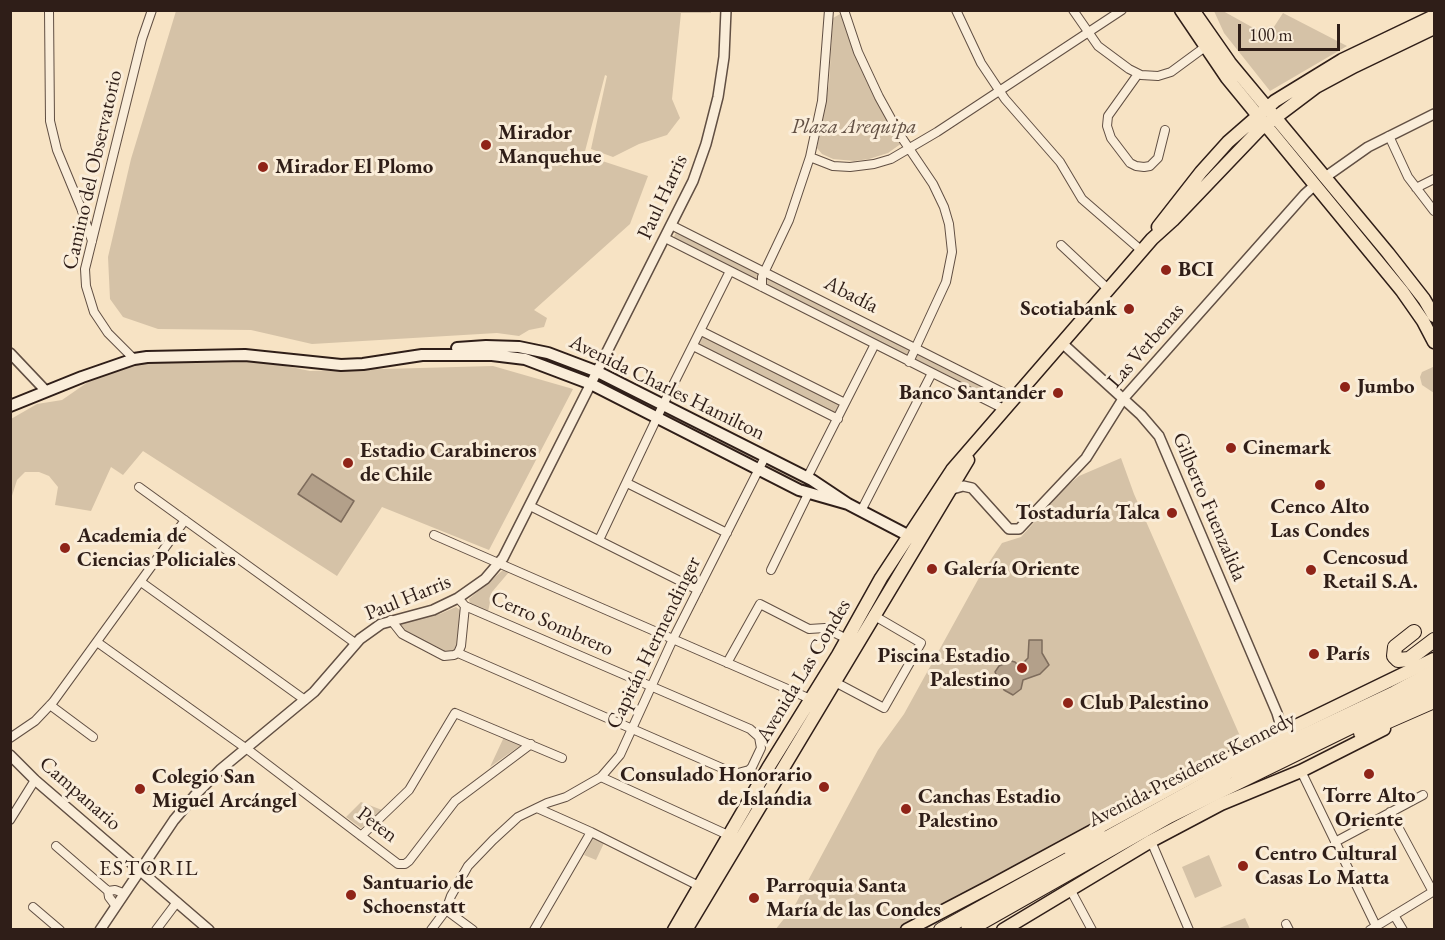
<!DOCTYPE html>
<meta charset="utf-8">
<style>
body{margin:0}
#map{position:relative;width:1445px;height:940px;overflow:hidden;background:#f7e3c4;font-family:"EB Garamond",serif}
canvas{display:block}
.frame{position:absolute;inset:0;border:12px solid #2f1e18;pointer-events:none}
.scale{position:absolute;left:1238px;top:24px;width:102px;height:27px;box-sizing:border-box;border:3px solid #2f1e18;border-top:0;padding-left:8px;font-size:18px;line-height:21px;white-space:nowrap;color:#2f1e18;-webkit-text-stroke:4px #faedd9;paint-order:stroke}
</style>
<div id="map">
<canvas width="1445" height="940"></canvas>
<div class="frame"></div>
<div class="scale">100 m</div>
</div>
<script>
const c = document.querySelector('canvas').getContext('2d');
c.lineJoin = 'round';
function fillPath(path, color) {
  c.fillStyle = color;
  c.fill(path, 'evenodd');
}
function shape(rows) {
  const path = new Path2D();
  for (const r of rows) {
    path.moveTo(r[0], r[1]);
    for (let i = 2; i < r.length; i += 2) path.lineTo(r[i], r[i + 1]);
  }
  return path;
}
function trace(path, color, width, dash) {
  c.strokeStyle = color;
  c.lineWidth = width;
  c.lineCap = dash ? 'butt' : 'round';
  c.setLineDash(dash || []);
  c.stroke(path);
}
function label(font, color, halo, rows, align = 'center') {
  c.font = font + ' "EB Garamond",serif';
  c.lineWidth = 6;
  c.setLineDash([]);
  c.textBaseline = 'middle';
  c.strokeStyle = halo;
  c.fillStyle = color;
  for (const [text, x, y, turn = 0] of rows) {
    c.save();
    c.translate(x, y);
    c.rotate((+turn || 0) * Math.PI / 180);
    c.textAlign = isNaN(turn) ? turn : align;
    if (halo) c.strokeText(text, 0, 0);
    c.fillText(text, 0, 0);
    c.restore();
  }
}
fillPath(shape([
 [176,11,711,10,711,13,681,13,672,99,680,118,667,135,639,144,613,157,591,149,607,76,605,75,584,155,648,176,630,224,534,310,547,318,544,327,529,330,519,336,497,333,312,344,251,330,158,329,123,317,110,299,108,257,131,159],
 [1214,11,1223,11,1268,36,1283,13,1347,46,1270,91,1224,33],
 [840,14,902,143,888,153,869,159,854,161,833,159,822,154,817,148,829,84,833,18],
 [676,232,999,395,994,401,673,239],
 [702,333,840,403,833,415,695,345],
 [524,353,547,358,575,369,577,371,579,372,578,370,586,374,585,377,562,367,524,355],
 [135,362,267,362,310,371,493,366,573,389,489,550,382,507,337,576,143,451,123,475,111,467,91,511,55,505,58,487,49,476,39,472,25,472,17,480,11,499,11,419,37,404,62,400,88,382],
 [1433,367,1434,369,1434,393,1422,385,1420,377,1422,372],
 [598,375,659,404,656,412,593,382],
 [667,410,756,454,752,461,664,416],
 [1121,458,1134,494,1240,736,1240,738,1228,747,1232,756,988,885,898,929,775,930,795,905,878,750,904,714,980,576,1002,543,1021,537,1067,486,1079,476],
 [767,461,809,482,807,489,763,466],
 [503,570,509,572,492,592,488,612,470,604,469,599],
 [456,607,460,610,459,645,454,653,446,654,399,630,399,624,440,614],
 [504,737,521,745,490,767],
 [361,802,382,810,361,828,346,817],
 [593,837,604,843,596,860,584,855],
 [1209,855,1222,886,1195,898,1182,867],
 [1245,918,1250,929,1217,929]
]), '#d5c2a7');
const water = shape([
 [312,474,354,501,341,522,298,494,312,474],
 [1029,640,1042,640,1042,653,1049,665,1040,674,1023,680,1021,689,1013,695,1004,690,995,672,999,666,1011,661,1015,662,1017,664,1024,662,1028,658,1029,640]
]);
fillPath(water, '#b3a08a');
trace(water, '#7e6c5c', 1.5);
const minor = shape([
 [49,10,50,121,57,150,81,208,92,241],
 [844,10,858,52,879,97,900,135,933,184,944,207,949,224,952,252,946,282,909,362],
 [956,10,981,63,1005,99,1060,162,1082,199,1142,251],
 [1073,10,1098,46,1129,69,1141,75,1158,76,1171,72,1205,47],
 [1138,74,1108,116,1107,126,1111,138,1130,163,1136,166,1144,167,1150,166,1158,158,1165,130],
 [1389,136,1408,177,1434,211],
 [810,157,833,166,850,167,874,164,891,159,937,132,1122,10],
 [1416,188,1434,179],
 [671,225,1014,398],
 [665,238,1004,409],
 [1061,245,1108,289],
 [762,287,762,277,789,220,810,157,822,101,829,10],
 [701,331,845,403],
 [693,346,838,419],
 [134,359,108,333,94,312,86,286,85,269,142,39,152,10],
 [807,478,875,344],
 [627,483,727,533],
 [139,487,355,643],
 [530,506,698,590],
 [861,511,932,373],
 [434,535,815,701],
 [599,540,663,405,730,271],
 [771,570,808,494],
 [141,582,305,700],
 [458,598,465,606,750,729,759,737,761,748,752,767,749,770,738,773,731,772,458,653],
 [391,620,402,634,444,656,454,655,458,653,461,646,465,606],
 [97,642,251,752,398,864,405,864,409,861,455,801,531,744],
 [727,663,760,604,809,629,825,628,847,639],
 [833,681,884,708,921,643,873,615],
 [50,705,93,737],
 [10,738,35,721,53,702,185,520],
 [1301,771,1376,926],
 [601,777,728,835],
 [537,808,591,832,703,888],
 [1390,812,1433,892],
 [10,820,35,780],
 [361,836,409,790,455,713,562,758],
 [1151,841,1189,930],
 [1335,842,1423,795],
 [56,846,108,891],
 [1070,889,1092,930],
 [115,905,109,897,108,891,115,890,123,893],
 [33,907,60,930],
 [446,910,473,930],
 [1394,915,1403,930],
 [1286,924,1289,930],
 [156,930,177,902],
 [431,930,446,910,451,896,468,866,493,840,518,817,547,803,566,797,601,777,620,755,673,639,765,457],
 [534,930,591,832],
 [1370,930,1434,891]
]);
const tertiary = shape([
 [1324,178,1368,147,1434,114],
 [1062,343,1141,415,1159,436,1277,713,1280,723,1276,735],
 [10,353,46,391],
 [949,490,963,486,972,488,1009,529,1019,529,1086,458,1123,399,1305,194,1315,185],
 [10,755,35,780,209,930],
 [100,930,174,820,197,793,221,769,314,692,360,639,381,624,433,610,458,598,485,579,503,558,693,181,706,144,718,97,724,57,726,10]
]);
const secondary = shape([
 [457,348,486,346,519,347,548,353,598,372,812,480,848,504,915,539],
 [10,406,82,377,134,359,147,357,245,355,341,365,363,364,422,355,492,355,525,359,591,384,799,490,848,504]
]);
const primary = shape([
 [1181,10,1227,78,1402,291,1423,321,1434,342],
 [1193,10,1230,63,1388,253,1424,299,1434,316],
 [1158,227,1201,172,1228,142,1275,101,1342,60,1434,16],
 [674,930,768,768,838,655,881,578,952,470,1152,239,1173,220,1259,130,1316,87,1355,66,1434,28],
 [686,930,968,460],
 [907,930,991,886,1201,772,1434,659],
 [1003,930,1151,841,1221,804,1301,771,1384,729]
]);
const motorway = shape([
 [1414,632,1395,647,1394,656,1398,660,1409,659,1434,640],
 [1361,733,1434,701],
 [1071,849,1098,829],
 [941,930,1227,772,1395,693,1434,672],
 [968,930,1169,816,1434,686]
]);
trace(minor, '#614f43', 10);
trace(tertiary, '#614f43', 12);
trace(secondary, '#2f1e18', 14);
trace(primary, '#2f1e18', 15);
trace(motorway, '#2f1e18', 16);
trace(minor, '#faedd9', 8);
trace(tertiary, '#faedd9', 9);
trace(secondary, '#faedd9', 10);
trace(primary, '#f7e3c4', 12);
trace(motorway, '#f7e3c4', 14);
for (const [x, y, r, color] of [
 [486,145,6,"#8f2418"],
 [263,167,6,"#8f2418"],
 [1166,270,6,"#8f2418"],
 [1129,309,6,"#8f2418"],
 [1345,387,6,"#8f2418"],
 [1058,393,6,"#8f2418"],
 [1231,448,6,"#8f2418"],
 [348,463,6,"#8f2418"],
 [1320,485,6,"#8f2418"],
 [1172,513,6,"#8f2418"],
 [65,548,6,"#8f2418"],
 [932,569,6,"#8f2418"],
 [1311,570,6,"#8f2418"],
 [1314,654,6,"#8f2418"],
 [1022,668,6,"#8f2418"],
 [1068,703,6,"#8f2418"],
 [1369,774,6,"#8f2418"],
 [824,787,6,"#8f2418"],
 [140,789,6,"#8f2418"],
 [906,809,6,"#8f2418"],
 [1243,866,6,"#8f2418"],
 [351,895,6,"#8f2418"],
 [754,898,6,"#8f2418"]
]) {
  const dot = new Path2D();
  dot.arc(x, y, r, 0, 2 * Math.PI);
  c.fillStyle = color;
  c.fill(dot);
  trace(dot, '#faedd9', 2);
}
label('italic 21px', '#614f43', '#faedd9', [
 ["Plaza Arequipa",854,127]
]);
label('bold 21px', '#2f1e18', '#faedd9', [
 ["Mirador",498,133],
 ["Manquehue",498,157],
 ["Mirador El Plomo",275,167],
 ["BCI",1178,270],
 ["Scotiabank",1117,309,"right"],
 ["Jumbo",1357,387],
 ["Banco Santander",1046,393,"right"],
 ["Cinemark",1243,448],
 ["Estadio Carabineros",360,451],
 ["de Chile",360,475],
 ["Cenco Alto",1320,507,"center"],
 ["Las Condes",1320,531,"center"],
 ["Tostaduría Talca",1160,513,"right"],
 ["Academia de",77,536],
 ["Ciencias Policiales",77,560],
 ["Cencosud",1323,558],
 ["Retail S.A.",1323,582],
 ["Galería Oriente",944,569],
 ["París",1326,654],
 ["Piscina Estadio",1010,656,"right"],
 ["Palestino",1010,680,"right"],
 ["Club Palestino",1080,703],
 ["Consulado Honorario",812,775,"right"],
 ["de Islandia",812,799,"right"],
 ["Colegio San",152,777],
 ["Miguel Arcángel",152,801],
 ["Torre Alto",1369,796,"center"],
 ["Oriente",1369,820,"center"],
 ["Canchas Estadio",918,797],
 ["Palestino",918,821],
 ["Centro Cultural",1255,854],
 ["Casas Lo Matta",1255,878],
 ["Santuario de",363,883],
 ["Schoenstatt",363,907],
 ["Parroquia Santa",766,886],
 ["María de las Condes",766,910]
], 'left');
label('21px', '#2f1e18', '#faedd9', [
 ["Camino del Observatorio",93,170,-77],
 ["Paul Harris",663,197,-65],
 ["Abadía",851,295,27],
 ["Las Verbenas",1146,346,-49],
 ["Avenida Charles Hamilton",667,388,26],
 ["Gilberto Fuenzalida",1209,507,67],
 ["Paul Harris",408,598,-22],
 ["Cerro Sombrero",552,624,24],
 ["Capitán Hermendinger",654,643,-64],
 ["Avenida Las Condes",804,671,-59],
 ["Avenida Presidente Kennedy",1192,770,-27],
 ["Campanario",80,794,41],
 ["Peten",377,825,37]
]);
c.letterSpacing = '1.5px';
label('22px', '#2f1e18', '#faedd9', [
 ["ESTORIL",149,869]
]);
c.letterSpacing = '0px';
</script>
